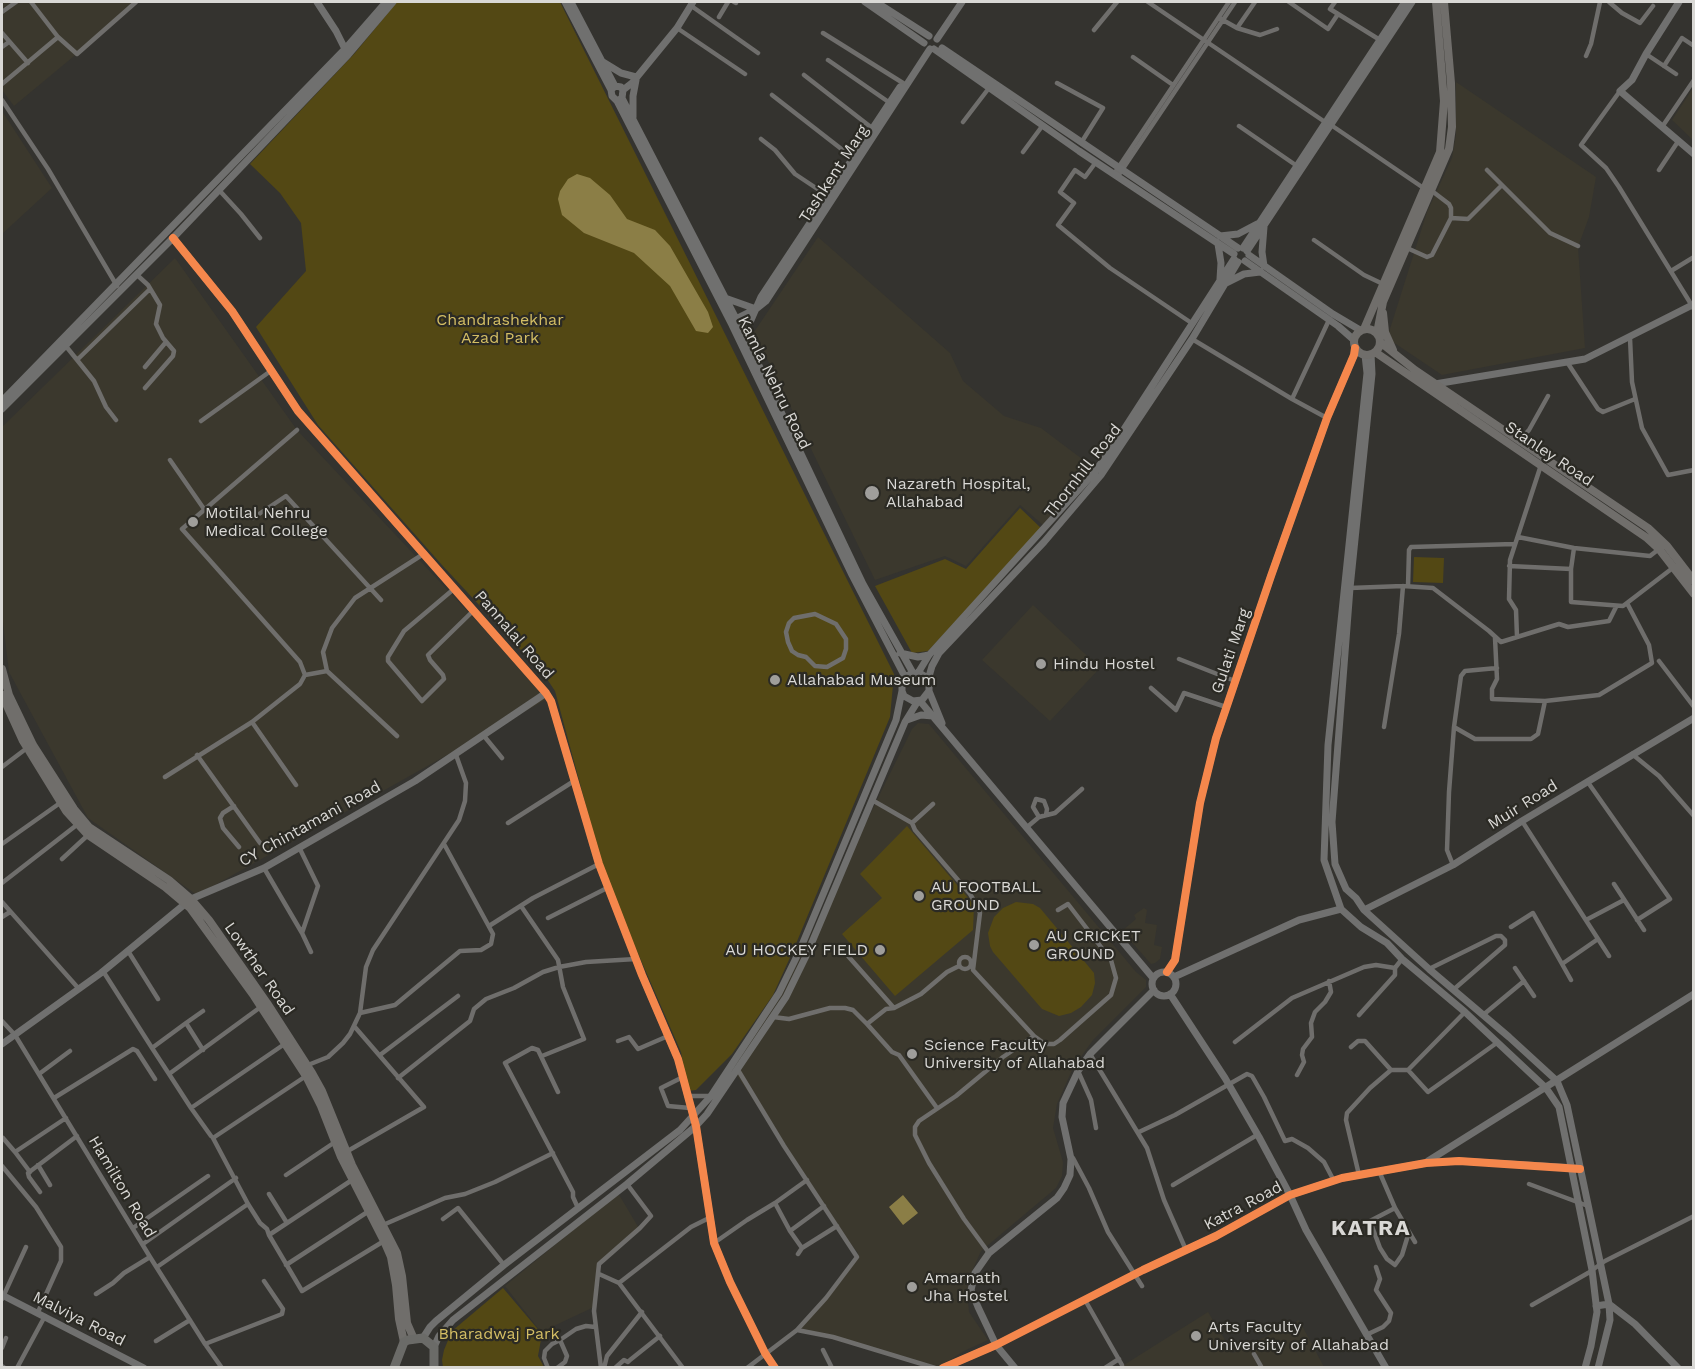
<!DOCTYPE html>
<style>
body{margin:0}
#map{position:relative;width:1695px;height:1369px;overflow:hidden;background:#34332f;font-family:"Work Sans",sans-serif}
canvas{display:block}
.frame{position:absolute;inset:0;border:3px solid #d9d8d5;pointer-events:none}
</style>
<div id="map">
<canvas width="1695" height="1369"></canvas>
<div class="frame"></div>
</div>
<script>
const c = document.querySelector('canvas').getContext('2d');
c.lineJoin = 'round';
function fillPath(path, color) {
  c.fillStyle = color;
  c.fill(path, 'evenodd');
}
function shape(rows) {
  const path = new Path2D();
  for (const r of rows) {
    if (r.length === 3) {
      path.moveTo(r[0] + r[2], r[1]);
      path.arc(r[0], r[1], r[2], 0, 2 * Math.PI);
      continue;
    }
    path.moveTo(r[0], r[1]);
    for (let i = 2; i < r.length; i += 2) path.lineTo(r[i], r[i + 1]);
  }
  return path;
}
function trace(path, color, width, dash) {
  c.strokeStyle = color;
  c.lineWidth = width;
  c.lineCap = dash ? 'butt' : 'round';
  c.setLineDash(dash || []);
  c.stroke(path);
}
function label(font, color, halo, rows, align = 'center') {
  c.font = font + ' "Work Sans",sans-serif';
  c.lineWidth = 4.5;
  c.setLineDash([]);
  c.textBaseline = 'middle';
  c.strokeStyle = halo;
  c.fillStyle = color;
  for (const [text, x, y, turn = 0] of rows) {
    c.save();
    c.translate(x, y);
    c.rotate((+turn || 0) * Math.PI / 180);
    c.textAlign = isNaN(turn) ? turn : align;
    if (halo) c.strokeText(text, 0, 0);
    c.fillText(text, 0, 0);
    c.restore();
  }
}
fillPath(shape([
 [2,2,139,2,14,106,2,90],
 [1456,82,1596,177,1589,217,1578,247,1585,348,1442,375,1393,342,1389,332,1427,212,1452,158,1456,135],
 [1693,88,1693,140,1672,120],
 [2,111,52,188,2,234],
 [818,237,950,353,963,381,1004,416,1041,428,1094,468,1044,526,1020,505,966,566,945,556,875,580,754,332],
 [175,258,297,430,549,698,197,895,88,818,9,672,2,614,2,427],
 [1033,605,1100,668,1050,721,982,660],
 [918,723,929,724,1136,972,1146,980,1146,987,1093,1040,1073,1068,1057,1104,1053,1128,1063,1162,1062,1176,1056,1188,981,1251,973,1269,967,1290,969,1312,988,1340,964,1351,939,1367,798,1330,858,1257,858,1253,837,1226,732,1068,781,995,912,729],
 [1144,908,1147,910,1145,923,1157,925,1154,945,1162,947,1160,959,1155,963,1151,964,1122,931,1136,919,1134,915],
 [618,1193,640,1230,599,1262,594,1307,541,1332,505,1286],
 [1208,1312,1233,1353,1299,1320,1324,1367,1119,1368]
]), '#3b382d');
fillPath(shape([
 [397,2,560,2,894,674,890,717,793,951,773,995,732,1054,696,1090,688,1091,681,1052,606,880,555,691,545,676,442,565,318,425,256,327,306,271,301,223,280,193,250,164,355,53],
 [1020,508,1042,529,928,651,912,653,875,586,945,559,966,569],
 [1414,557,1444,558,1443,583,1413,582],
 [907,826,974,905,973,930,895,996,842,934,882,898,860,874],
 [1016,902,1033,904,1040,908,1094,973,1095,983,1092,995,1081,1007,1071,1013,1059,1016,1042,1009,993,952,990,946,988,933,994,917,1003,908],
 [503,1288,542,1334,538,1356,544,1367,443,1367,442,1360,444,1350,452,1331]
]), '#534814');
fillPath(shape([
 [577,174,590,178,610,195,627,219,655,230,670,246,708,312,713,327,708,333,696,331,670,286,634,253,584,233,562,215,558,199,560,191,568,179],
 [903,1195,918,1213,903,1225,889,1207]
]), '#8b7e46');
trace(shape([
 [31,2,58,37,77,54,136,2],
 [734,2,736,3],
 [1148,2,1325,122],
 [1289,2,1328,29,1338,14],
 [1335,2,1330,9,1380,40],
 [1609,2,1622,13,1640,23,1653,6],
 [690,5,758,53],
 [2,12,16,2],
 [719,17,728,2],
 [1221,19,1237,28,1260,35,1277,29],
 [677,28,745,74],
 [1237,28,1255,2],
 [1094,30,1117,2],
 [2,33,28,63],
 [823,33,903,83],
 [2,47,9,42],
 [1646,54,1676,74],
 [1586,56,1591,44,1600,2],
 [1133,57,1173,85],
 [828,60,890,103],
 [1664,66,1682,38,1694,46],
 [804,75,872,128],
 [1057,83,1103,108,1081,143],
 [2,84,58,37],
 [1620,91,1581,145,1606,168,1619,187,1694,309],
 [772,95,853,158],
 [2,100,48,169,117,286],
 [963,122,989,88],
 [1331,125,1425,189],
 [1239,126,1297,166],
 [1662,127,1694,80],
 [761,139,775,150,795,174,828,196],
 [1023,152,1043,125],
 [1096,162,1085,177,1075,170,1060,192,1074,203,1058,225,1110,268,1193,324],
 [1487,170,1550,233,1578,246],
 [1659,170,1679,140],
 [1114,174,1229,2],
 [1118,176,1235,2],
 [219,190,241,214,260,238],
 [1451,218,1468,219,1502,185],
 [1314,240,1364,275,1383,284],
 [1407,248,1427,257,1432,255,1451,218,1451,208,1449,204,1432,191],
 [1671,271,1694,257],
 [136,274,148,285,160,305,156,324,163,338,174,351,173,356,145,388],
 [1630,338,1632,382,1642,428,1668,475,1694,470],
 [1192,339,1292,399,1327,418],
 [65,345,94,381,106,407,116,420],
 [77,360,150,289],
 [1567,362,1598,409,1603,412,1635,399],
 [145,367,166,342],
 [1292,399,1329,320],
 [201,421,272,370],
 [1519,441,1529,430,1548,396],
 [170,460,204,509],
 [253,518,286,496,381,600],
 [1518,537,1574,548,1650,556,1659,549],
 [1574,548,1571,569,1571,602,1623,606,1674,567],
 [1509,566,1571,569],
 [1408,586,1409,550,1411,547,1514,544],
 [455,588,404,631,388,657,388,661,422,701,444,679,443,675,430,660,428,655,474,610],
 [1350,588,1403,586,1433,588,1489,631,1501,642,1559,624,1568,627,1609,621,1616,607],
 [815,614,836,624,846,639,846,649,843,658,827,667,815,666,806,657,798,655,792,651,788,642,786,632,789,623,794,618,815,614],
 [1517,637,1516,610,1509,599,1510,560,1541,465],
 [1495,638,1497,679,1492,689,1492,699,1545,701,1599,695,1652,663,1649,645,1627,603],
 [1179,659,1235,681],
 [1659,661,1694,707],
 [327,671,323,652,332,628,355,598,425,553],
 [305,675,327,671,397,736],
 [1151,688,1176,710,1184,693,1226,707],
 [252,722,296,785],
 [1384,727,1399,634,1403,586],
 [1454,727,1475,739,1531,739,1538,734,1545,701],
 [484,736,502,758],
 [1632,754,1659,776,1694,816],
 [197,755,260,843],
 [2,767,27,748],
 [165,777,252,722,300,684,305,675,300,662,182,529,297,430],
 [1587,781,1670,899,1637,920],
 [872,800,912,823],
 [933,804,912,823,915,830,970,894,976,904,980,913,973,970,1034,1036],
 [234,806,223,813,220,818,223,828,239,847],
 [1039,817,1033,807,1036,799,1044,801,1047,809,1046,815],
 [1522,821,1609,956],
 [508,823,574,781],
 [1026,828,1039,817,1055,813,1082,789],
 [2,844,60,803],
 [299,847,318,886,302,933],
 [62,859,88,835],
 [1453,865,1447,850,1449,792,1454,727,1461,676,1465,671,1497,668],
 [264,868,302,933,311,952],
 [2,883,78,824],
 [1614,884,1644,930],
 [2,902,79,989],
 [521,906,558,960,563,987,584,1039,542,1056],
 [2,917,10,912],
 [548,918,607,888],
 [1586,920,1624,900],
 [489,926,533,898,599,864],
 [1511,927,1533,913,1562,964,1598,939],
 [128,951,158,999],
 [848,956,894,1008,921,994,947,972,959,966],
 [965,963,6],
 [1562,964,1571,980],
 [1515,968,1534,996],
 [1429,969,1496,936,1501,936,1505,940,1505,945,1453,990],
 [103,971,152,1048],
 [1465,1012,1408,1070,1428,1092,1498,1042],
 [360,1013,395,1005,460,951,481,950,491,944,493,934,444,844],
 [1359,1015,1395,975,1395,968,1402,959],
 [1483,1015,1524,981],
 [773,1017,789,1019,830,1008,845,1008,853,1010,867,1024,886,1009,894,1008],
 [2,1021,15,1035,150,1257,205,1344,222,1368],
 [186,1023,203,1011],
 [867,1024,892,1052,899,1055,937,1108],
 [618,1041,629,1037,638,1049,668,1036],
 [1235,1042,1292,998,1364,967,1376,965,1395,968],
 [1351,1047,1358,1041,1365,1041,1391,1070],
 [1090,1054,1147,1148,1164,1200,1186,1250],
 [380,1055,458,996],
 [308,1065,328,1057,343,1043,350,1034,360,1013,366,967,373,950,459,820,465,801,466,783,456,755],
 [738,1070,784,1146,857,1257,826,1298,797,1330,747,1368],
 [1078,1071,1091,1100,1096,1128],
 [39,1074,70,1051],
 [169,1074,152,1048,186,1023,203,1050],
 [1297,1075,1304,1062,1302,1055,1303,1049,1312,1037,1311,1023,1315,1012,1325,1002,1331,992,1329,981],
 [306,1076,213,1138,248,1204,260,1223,267,1229,269,1235,302,1291,384,1241],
 [683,1077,661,1088,668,1106,690,1108],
 [398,1078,470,1021,474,1009,486,999,514,988,543,972,559,967,586,962,636,959],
 [558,1092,538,1050,532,1048,505,1063,573,1192,573,1197,578,1208],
 [687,1096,712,1096],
 [54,1098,133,1049,137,1051,155,1079],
 [191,1108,169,1074,262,1006],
 [1139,1132,1175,1115,1247,1074,1252,1076,1264,1097,1285,1141,1292,1139,1308,1148,1324,1162,1334,1181],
 [211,1136,191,1108,286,1043],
 [3,1138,15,1152],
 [346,1152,424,1107,354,1026],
 [1073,1158,1089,1188,1108,1232,1142,1286],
 [38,1165,50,1185],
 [2,1166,36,1207,61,1247,61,1261,38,1312],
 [1379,1171,1395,1208,1415,1242],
 [30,1172,15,1152,66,1118],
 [286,1175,335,1142],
 [1359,1175,1346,1120,1347,1113,1370,1088,1391,1070,1408,1070],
 [1529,1184,1588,1206],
 [1173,1185,1257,1135],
 [40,1192,29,1177,28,1173,77,1136],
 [269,1194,287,1223],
 [1395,1208,1370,1221,1380,1248,1387,1259,1395,1265,1402,1255,1409,1232],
 [443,1219,458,1208,504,1265],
 [383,1225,445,1198,465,1194,495,1182,553,1153],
 [133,1228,208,1176],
 [790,1231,824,1206],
 [269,1235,352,1180],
 [714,1243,747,1220,775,1203],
 [143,1244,236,1178],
 [802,1248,837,1226],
 [989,1253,964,1219,929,1163,915,1135,915,1127,919,1121,956,1096,1003,1057,1034,1036,1045,1044,1054,1044,1060,1040,1111,995,1116,978,1111,960,1068,904,1058,910],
 [798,1254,802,1248,790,1231,775,1203,807,1180],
 [286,1265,369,1211],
 [157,1267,248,1204],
 [599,1274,619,1283,683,1368],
 [619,1283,691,1227,709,1218],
 [96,1294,113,1283,124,1273,150,1257],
 [2,1299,26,1247],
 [1085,1300,1122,1365],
 [1532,1305,1588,1273,1605,1261,1694,1216],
 [797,1330,833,1337,935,1368],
 [1366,1335,1383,1327,1389,1321,1391,1313,1376,1290,1380,1279,1376,1267],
 [156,1341,190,1320],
 [205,1344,282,1314,283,1309,264,1281],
 [2,1348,6,1338],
 [823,1350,832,1368],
 [1254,1354,1262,1368],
 [2,1366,5,1368],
 [17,1368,45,1316],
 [548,1368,544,1358,545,1351,552,1344,560,1340],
 [557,1368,565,1362,567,1356,560,1340,576,1329,586,1326,595,1327],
 [601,1368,594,1311,599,1264,640,1228,651,1216,627,1184],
 [604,1368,607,1356,642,1312],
 [615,1368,624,1360,628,1362,630,1360,660,1336],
 [1105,1368,1119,1359]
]), '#6f6e6c', 4.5);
trace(shape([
 [317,2,336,31,346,51],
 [565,2,611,90],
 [571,2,615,86],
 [865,2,924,43],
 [876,2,929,36],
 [1679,2,1646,54,1632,80,1620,91,1694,154],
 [937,39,962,2],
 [942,48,1238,248],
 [934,49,1079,151,1234,254],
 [603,62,621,73,636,77],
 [623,90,632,83,677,28,693,2],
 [622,98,617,101,612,96,611,90,615,86,621,87,623,90,622,98,743,332,863,584,913,673],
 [617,101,732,325,852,575,905,677],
 [633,117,633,96,636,80],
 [1220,236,1238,234,1257,224],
 [173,238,232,311,298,411,546,693,551,701,599,864,642,975,678,1059,696,1126,714,1243,730,1282,765,1353,775,1368],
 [1218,244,1221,263,1220,279],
 [1243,248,1405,2],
 [1247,251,1412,2],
 [1249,255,1333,314,1360,330],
 [1245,261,1338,326,1354,340],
 [1264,266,1262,252,1264,227],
 [1226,283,1244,274,1260,272],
 [725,298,756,309],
 [732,321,756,309,766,301,930,49],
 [744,336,761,297,900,87],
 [1371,354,1372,374,1350,588,1332,822,1335,864,1346,889,1356,898,1364,910,1429,969,1509,1037,1557,1081,1567,1105,1609,1304,1610,1320,1598,1368],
 [1365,355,1367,373,1328,745,1324,860,1341,909,1361,927,1387,943,1402,959,1465,1012,1546,1088,1559,1107,1592,1270,1597,1312,1591,1346,1585,1368],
 [1435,384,1585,359,1694,304],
 [2,401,345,49,386,2],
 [2,409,173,238,348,55,393,2],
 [900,653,918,657,929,655],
 [918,673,929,655,1093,474,1110,451,1234,259],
 [928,680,932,666,939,653,1044,542,1101,475,1192,339,1238,262],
 [929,691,922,700,913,701,904,696,902,691,902,683,905,677,913,673,921,674,926,677,929,683,929,691,942,723],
 [920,701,1153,978],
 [907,720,921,715,933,716],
 [1364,910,1453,865,1522,821,1694,718],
 [1167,972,1175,960,1200,803,1216,738,1271,576,1327,418,1354,355,1355,348],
 [1164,984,12],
 [1174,977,1299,920,1341,909],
 [1170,994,1225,1078,1259,1137,1290,1195,1306,1230,1386,1368],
 [2,1044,101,973,191,899,264,868,415,781,546,693],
 [1428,1161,1694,994],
 [2,1295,144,1368],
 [1596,1306,1609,1304,1635,1324,1678,1368],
 [423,1338,430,1327,436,1321,504,1265,680,1130,711,1096,779,993,799,952,896,720,902,691],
 [434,1347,439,1336,453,1320,627,1184,696,1126,707,1114,786,997,807,954,905,722,918,701],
 [943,1368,996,1345,1143,1270,1216,1236,1290,1195,1342,1178,1426,1163,1459,1161,1576,1168],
 [1015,1368,996,1345,978,1307,971,1290,975,1273,989,1253,1057,1198,1064,1188,1070,1175,1071,1159,1062,1117,1063,1103,1078,1071,1090,1054,1154,990]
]), '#70706f', 7);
trace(shape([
 [1383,313,1385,332,1393,350],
 [1367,342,13],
 [1364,329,1440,152,1444,101,1436,2],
 [1377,333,1383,302,1449,149,1452,127,1451,83,1444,2],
 [1380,342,1415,370,1648,528,1667,546,1694,581],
 [1375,352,1647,538,1659,549,1694,594],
 [2,669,9,695,33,745,74,809,89,827,169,880,191,899,209,920,267,1003,312,1073,322,1091,352,1165,397,1253,402,1276,407,1323,414,1339],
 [2,695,23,741,66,811,88,835,165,887,190,908,254,996,306,1076,321,1106,341,1157,384,1241,391,1257,396,1285,399,1319,404,1342]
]), '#706e6b', 8);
trace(shape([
 [394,1368,404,1342,408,1340,423,1338,434,1347,434,1368]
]), '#6b6b68', 9);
trace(shape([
 [173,238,232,311,298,411,546,693,551,701,599,864,642,975,678,1059,696,1126,714,1243,730,1282,765,1353,775,1368],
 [1167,972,1175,960,1200,803,1216,738,1271,576,1327,418,1354,355,1355,348],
 [943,1368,996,1345,1143,1270,1216,1236,1290,1195,1342,1178,1426,1163,1459,1161,1580,1169]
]), '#f5874c', 8);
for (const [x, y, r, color] of [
 [872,493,8,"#9f9e9b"],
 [193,522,6,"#9f9e9b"],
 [1041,664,6,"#9f9e9b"],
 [775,680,6,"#9f9e9b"],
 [919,896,6,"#9f9e9b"],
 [1034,945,6,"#9f9e9b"],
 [880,950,6,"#9f9e9b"],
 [912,1054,6,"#9f9e9b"],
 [912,1287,6,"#9f9e9b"],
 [1196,1336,6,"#9f9e9b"]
]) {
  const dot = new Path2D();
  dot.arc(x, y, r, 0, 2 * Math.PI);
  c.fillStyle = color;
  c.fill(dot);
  trace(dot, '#2b2a24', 2);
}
label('16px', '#d9d8d5', '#2b2a24', [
 ["Tashkent Marg",834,174,-57],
 ["Kamla Nehru Road",774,383,64],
 ["Stanley Road",1549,454,34],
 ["Thornhill Road",1083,471,-52],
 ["Pannalal Road",514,635,49],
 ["Gulati Marg",1231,651,-71],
 ["Muir Road",1523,805,-32],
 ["CY Chintamani Road",310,824,-29],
 ["Lowther Road",259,969,55],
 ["Hamilton Road",122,1187,59],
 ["Katra Road",1243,1206,-28],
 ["Malviya Road",79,1319,27]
]);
label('16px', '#d4be64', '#2b2a24', [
 ["Chandrashekhar",500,320],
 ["Azad Park",500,338],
 ["Bharadwaj Park",499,1334]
]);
label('16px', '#d9d8d5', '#2b2a24', [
 ["Nazareth Hospital,",886,484],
 ["Allahabad",886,502],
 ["Motilal Nehru",205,513],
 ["Medical College",205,531],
 ["Hindu Hostel",1053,664],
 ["Allahabad Museum",787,680],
 ["AU FOOTBALL",931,887],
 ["GROUND",931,905],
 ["AU CRICKET",1046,936],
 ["GROUND",1046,954],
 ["AU HOCKEY FIELD",868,950,"right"],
 ["Science Faculty",924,1045],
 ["University of Allahabad",924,1063],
 ["Amarnath",924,1278],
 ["Jha Hostel",924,1296],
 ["Arts Faculty",1208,1327],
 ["University of Allahabad",1208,1345]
], 'left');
c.letterSpacing = '1.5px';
label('bold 22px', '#d9d8d5', '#2b2a24', [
 ["KATRA",1371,1229]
]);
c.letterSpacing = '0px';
</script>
